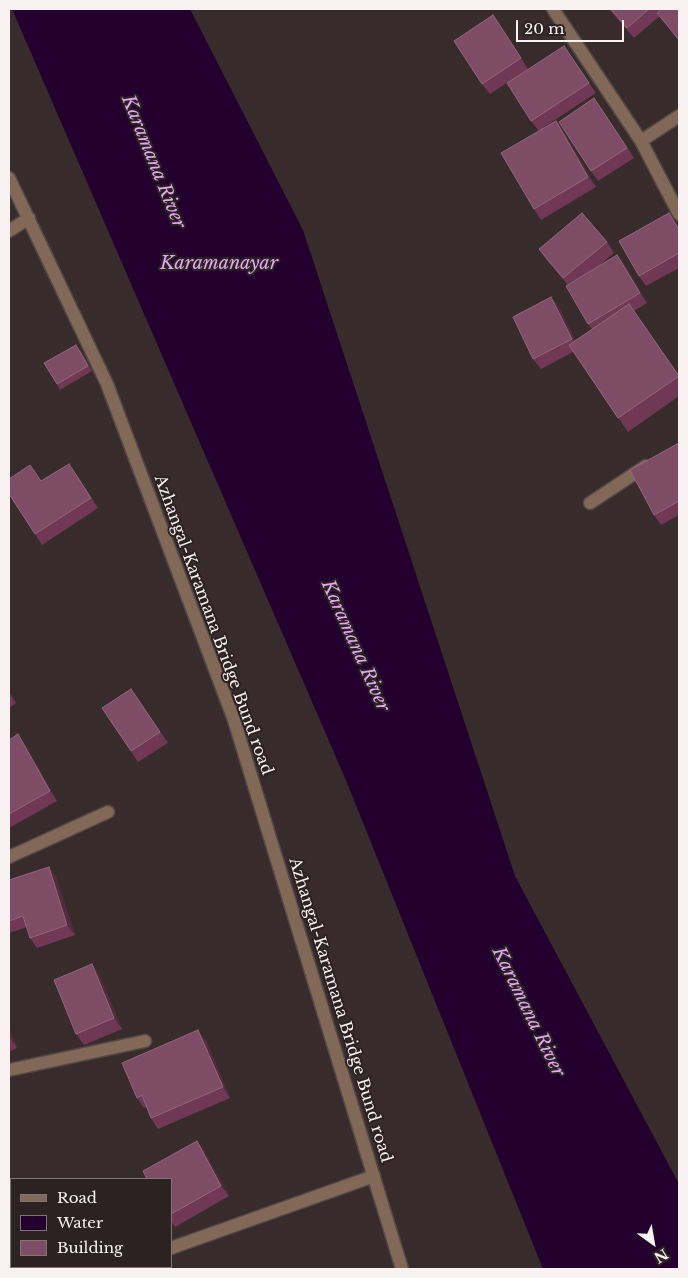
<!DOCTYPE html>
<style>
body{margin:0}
#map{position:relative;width:688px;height:1278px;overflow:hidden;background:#372c2b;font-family:"Libre Baskerville",serif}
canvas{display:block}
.frame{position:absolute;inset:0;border:10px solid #faf2f2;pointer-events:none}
.legend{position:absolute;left:10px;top:1178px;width:162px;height:90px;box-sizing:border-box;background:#2d2222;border:1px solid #7f7575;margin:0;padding:6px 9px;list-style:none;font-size:15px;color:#faf2f2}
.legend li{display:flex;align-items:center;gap:10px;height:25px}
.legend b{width:25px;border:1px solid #7f7575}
.north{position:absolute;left:628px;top:1218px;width:50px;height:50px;-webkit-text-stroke:4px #2d2222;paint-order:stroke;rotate:148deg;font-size:14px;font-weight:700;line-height:20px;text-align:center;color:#faf2f2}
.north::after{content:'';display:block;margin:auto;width:18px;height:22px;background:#faf2f2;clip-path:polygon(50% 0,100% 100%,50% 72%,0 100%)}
.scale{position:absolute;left:516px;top:20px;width:108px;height:22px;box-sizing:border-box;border:2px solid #faf2f2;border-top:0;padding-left:6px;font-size:15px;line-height:18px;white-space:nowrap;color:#faf2f2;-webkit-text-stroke:4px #2d2222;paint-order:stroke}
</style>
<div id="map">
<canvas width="688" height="1278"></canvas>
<div class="frame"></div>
<ul class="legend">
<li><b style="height:6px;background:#816857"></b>Road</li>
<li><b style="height:14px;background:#23002d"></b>Water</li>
<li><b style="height:14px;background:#7f4c66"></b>Building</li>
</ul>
<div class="north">N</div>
<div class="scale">20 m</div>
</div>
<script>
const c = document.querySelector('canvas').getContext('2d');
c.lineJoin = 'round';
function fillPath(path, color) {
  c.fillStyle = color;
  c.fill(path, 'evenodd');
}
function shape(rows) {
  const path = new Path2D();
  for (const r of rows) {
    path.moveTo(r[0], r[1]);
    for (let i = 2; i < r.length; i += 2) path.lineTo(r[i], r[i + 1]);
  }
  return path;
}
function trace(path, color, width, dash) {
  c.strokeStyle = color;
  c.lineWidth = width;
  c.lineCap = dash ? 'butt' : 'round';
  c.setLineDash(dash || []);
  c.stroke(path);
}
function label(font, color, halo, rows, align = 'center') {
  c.font = font + ' "Libre Baskerville",serif';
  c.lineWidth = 4;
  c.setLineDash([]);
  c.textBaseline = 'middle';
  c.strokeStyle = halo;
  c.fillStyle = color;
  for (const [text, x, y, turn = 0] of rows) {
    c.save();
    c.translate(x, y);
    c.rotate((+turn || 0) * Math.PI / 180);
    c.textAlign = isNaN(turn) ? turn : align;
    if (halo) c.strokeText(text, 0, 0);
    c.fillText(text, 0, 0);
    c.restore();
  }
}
fillPath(shape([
 [12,9,190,9,303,230,515,876,679,1184,679,1269,543,1269,345,778]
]), '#23002d');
const street = shape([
 [553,9,641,141,679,214],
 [641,141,679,116],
 [9,178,107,384,234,720,402,1269],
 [9,231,29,218],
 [590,503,646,466],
 [9,857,108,812],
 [9,1070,145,1041],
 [171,1248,374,1176],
 [113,1269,120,1267]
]);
trace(street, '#524847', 15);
trace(street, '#816857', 12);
fillPath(shape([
 [609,9,661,9,661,10,679,9,679,41,660,16,634,38],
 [500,26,528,69,490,94,482,84],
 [564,46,596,93,541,129,556,121,563,131,596,187,541,220,534,209,539,131,531,121],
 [602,109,634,158,598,181,591,171],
 [677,223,679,228,679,268,646,286,639,276],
 [607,242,614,253,595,269,617,255,625,265,647,303,634,311,679,376,679,396,628,432,573,352,541,369,533,359,559,307,575,341,592,329,588,324,568,285,546,259,539,249],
 [80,350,92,371,60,390,57,384],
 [679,443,679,515,661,525,654,515],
 [76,474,98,508,42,545,35,534,41,481],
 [131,689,168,743,138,762,102,708],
 [9,692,16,703,9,708],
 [9,740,25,745,57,801,9,828],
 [49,867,56,877,75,935,37,948,30,938,27,927,9,933,9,880],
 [92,964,99,975,122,1029,84,1045,76,1034],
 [9,1028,17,1048,9,1052],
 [206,1041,230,1098,158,1129,151,1118,146,1107,144,1108,137,1098],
 [197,1141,204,1151,229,1196,175,1227,171,1221,171,1179]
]), '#703855');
fillPath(shape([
 [556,121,563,131,596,187,588,177],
 [669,213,677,223,679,228,679,230],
 [617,255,625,265,647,303,640,293],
 [551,297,559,307,580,349,572,339],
 [18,734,25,745,57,801,50,791],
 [49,867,56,877,75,935,67,925],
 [92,964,99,975,122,1029,114,1018],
 [9,1028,17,1048,10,1038,9,1035],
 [198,1030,206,1041,230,1098,223,1087],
 [197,1141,204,1151,229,1196,221,1186]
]), '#532b3d');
const building = shape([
 [611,9,649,9,627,28,611,9],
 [662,9,679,9,679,40,657,13,662,9],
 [493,15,521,58,482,84,454,41,493,15],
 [564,46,589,83,531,121,507,83,564,46],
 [594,98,627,148,591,171,559,122,594,98],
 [556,121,588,177,534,209,501,153,556,121],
 [582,213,607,242,563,278,539,249,582,213],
 [669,213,679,230,679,253,639,276,619,241,669,213],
 [617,255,640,293,588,324,566,286,617,255],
 [551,297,572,339,533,359,513,317,551,297],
 [629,304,679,376,618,418,569,345,629,304],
 [76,345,88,366,57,384,44,363,76,345],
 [679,443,679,501,654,515,630,470,679,443],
 [69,464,91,498,35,534,9,494,9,479,30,465,41,481,69,464],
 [131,689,160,732,131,751,102,708,131,689],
 [18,734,50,791,9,814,9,740,18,734],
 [49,867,67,925,30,938,23,916,9,921,9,880,49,867],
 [92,964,114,1018,76,1034,54,980,92,964],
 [198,1030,223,1087,151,1118,142,1095,137,1098,122,1063,198,1030],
 [197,1141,221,1186,171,1214,171,1179,147,1179,143,1171,197,1141]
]);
fillPath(building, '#7f4c66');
trace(building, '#92667c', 1);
label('16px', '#faf2f2', '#2d2222', [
 ["Azhangal-Karamana Bridge Bund road",213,625,70],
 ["Azhangal-Karamana Bridge Bund road",340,1010,73]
]);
label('italic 18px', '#e2a7f5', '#2d2222', [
 ["Karamana River",153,162,68],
 ["Karamanayar",219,264],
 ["Karamana River",355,646,66],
 ["Karamana River",528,1012,64]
]);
</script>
